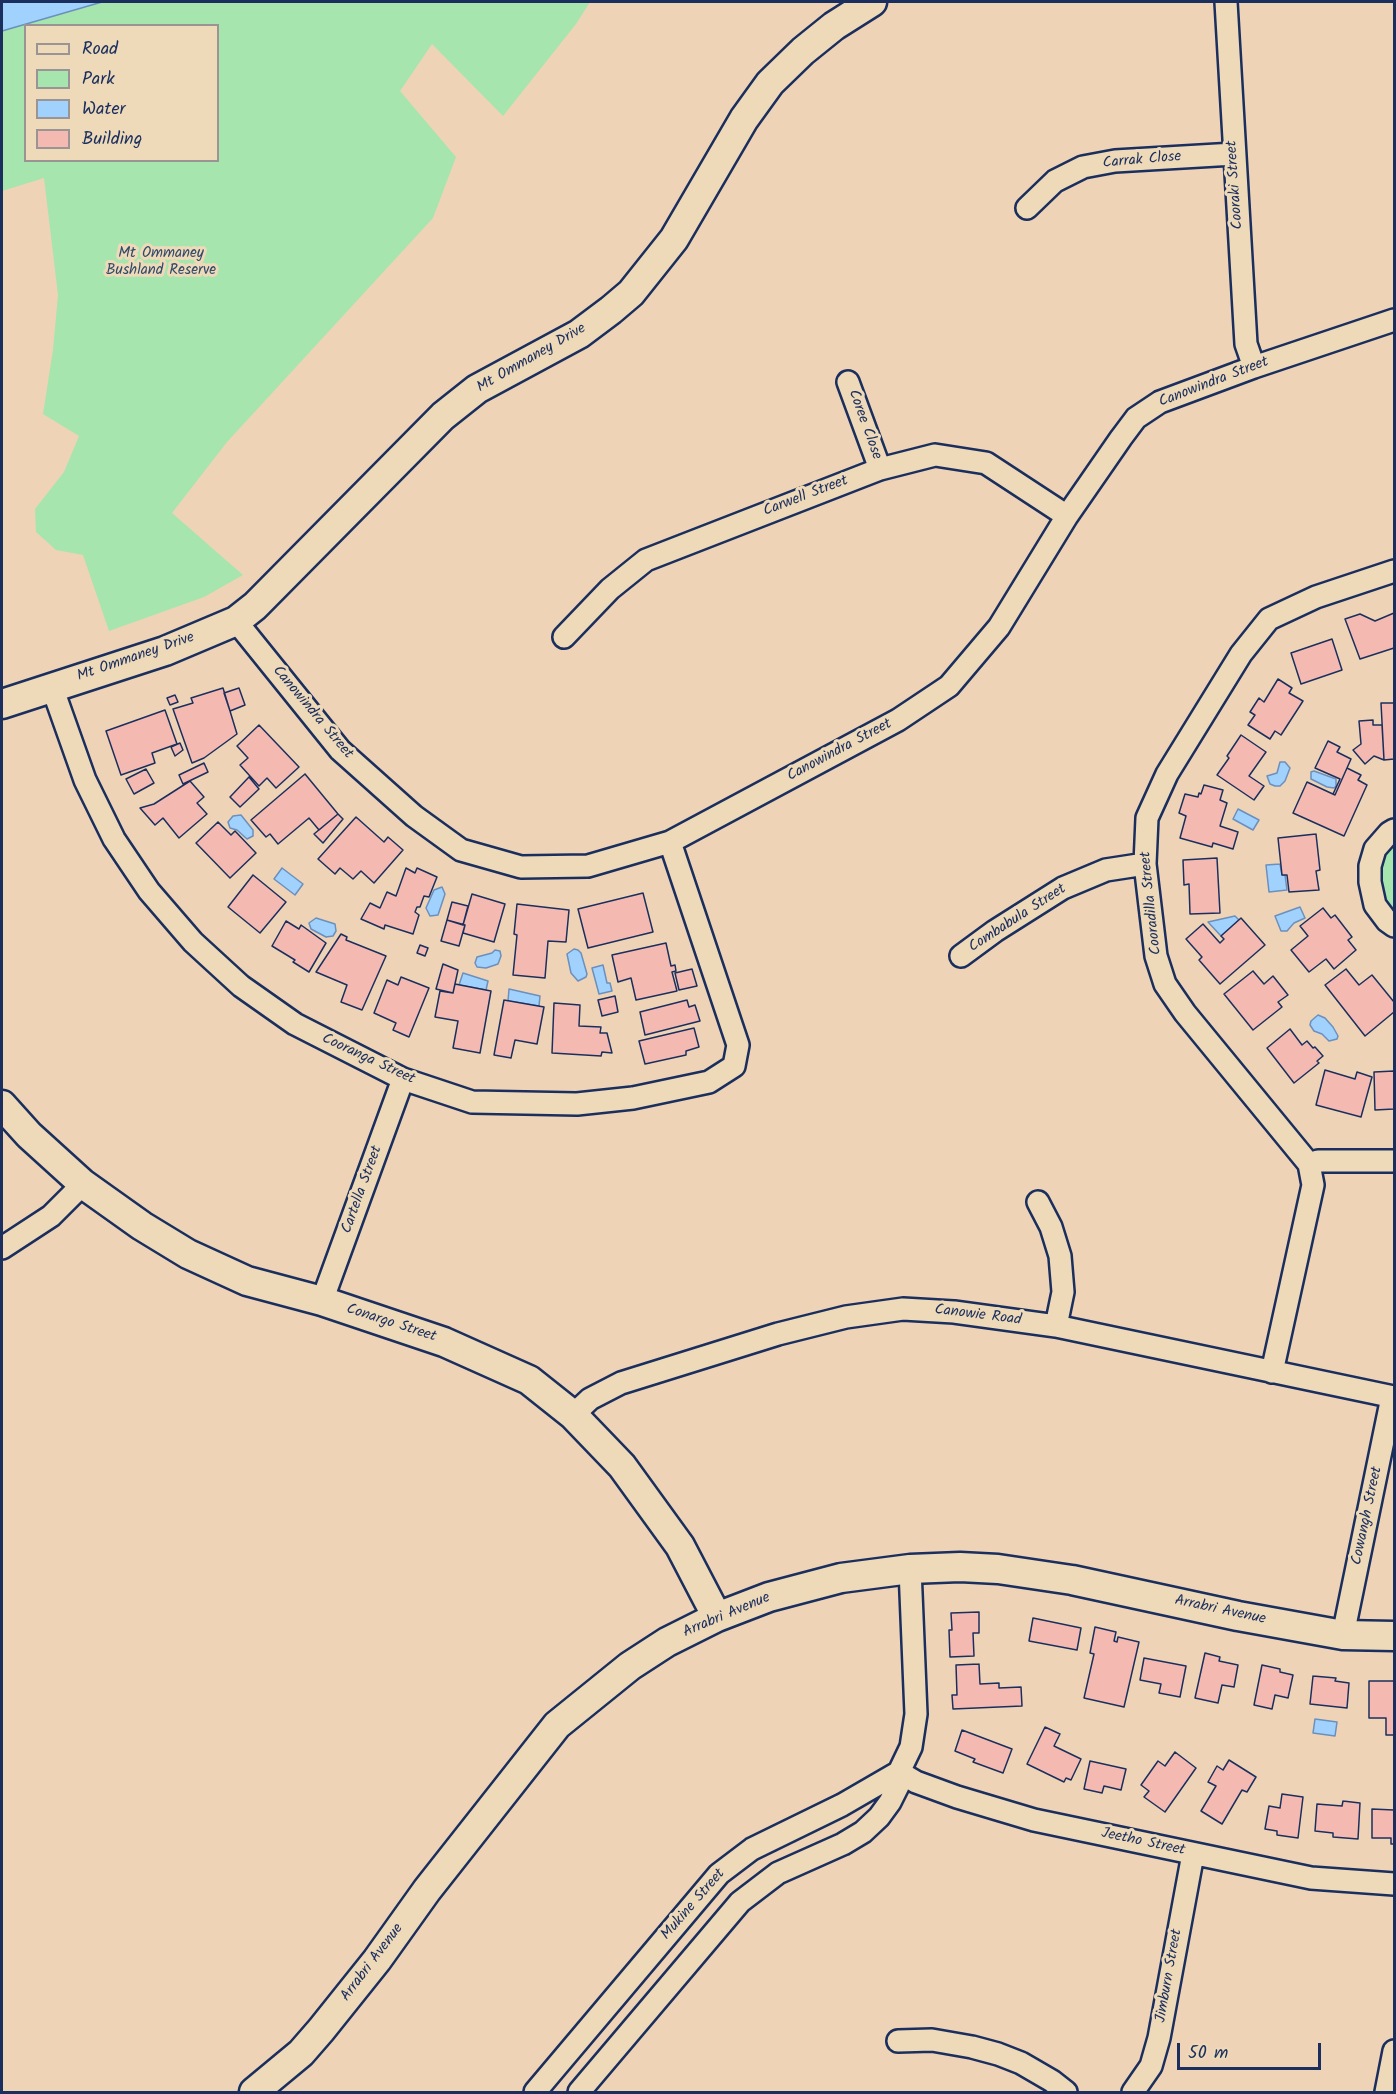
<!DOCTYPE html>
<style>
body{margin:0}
#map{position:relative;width:1396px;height:2094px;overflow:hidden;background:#efd3b6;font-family:Kalam,sans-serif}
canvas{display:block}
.frame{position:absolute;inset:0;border:3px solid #1b2f5e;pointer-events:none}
.legend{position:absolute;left:24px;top:24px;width:195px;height:138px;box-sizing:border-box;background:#eed9b8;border:2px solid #9a9594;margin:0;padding:8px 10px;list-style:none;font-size:18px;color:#1b2f5e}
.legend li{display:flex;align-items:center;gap:12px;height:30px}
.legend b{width:30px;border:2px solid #9a9594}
.scale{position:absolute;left:1177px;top:2043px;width:144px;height:27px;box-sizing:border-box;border:3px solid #1b2f5e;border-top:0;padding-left:8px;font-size:18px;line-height:21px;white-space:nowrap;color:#1b2f5e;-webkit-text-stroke:4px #eed9b8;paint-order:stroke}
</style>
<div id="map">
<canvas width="1396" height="2094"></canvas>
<div class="frame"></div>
<ul class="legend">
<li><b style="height:8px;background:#eed9b8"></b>Road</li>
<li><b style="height:16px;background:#a6e5ad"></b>Park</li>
<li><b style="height:16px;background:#a1d1fd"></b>Water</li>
<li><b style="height:16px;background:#f4b9b0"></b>Building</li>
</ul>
<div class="scale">50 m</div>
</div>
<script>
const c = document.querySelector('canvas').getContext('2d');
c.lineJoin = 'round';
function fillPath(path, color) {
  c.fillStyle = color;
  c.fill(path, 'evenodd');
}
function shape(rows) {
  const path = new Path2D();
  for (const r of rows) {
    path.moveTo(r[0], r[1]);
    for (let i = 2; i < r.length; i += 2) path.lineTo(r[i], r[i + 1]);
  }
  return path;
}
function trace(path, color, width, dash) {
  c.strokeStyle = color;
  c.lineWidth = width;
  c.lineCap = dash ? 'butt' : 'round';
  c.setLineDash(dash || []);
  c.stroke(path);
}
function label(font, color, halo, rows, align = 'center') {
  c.font = font + ' Kalam,sans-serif';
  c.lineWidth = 6;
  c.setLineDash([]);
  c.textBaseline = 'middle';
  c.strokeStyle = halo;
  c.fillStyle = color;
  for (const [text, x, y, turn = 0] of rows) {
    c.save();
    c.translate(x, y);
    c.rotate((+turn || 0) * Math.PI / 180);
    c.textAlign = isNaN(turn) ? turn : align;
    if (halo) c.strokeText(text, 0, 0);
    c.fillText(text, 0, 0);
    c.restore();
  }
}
fillPath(shape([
 [102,2,590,2,576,24,503,116,432,44,400,91,456,157,433,218,227,442,172,513,243,575,204,597,109,631,83,555,56,550,36,532,35,509,64,472,79,436,43,414,53,350,58,295,44,178,2,191,2,31],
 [26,26,218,26,218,160,26,160],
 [1394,840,1394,916,1382,903,1377,868,1381,853]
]), '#a6e5ad');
const water = shape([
 [2,2,102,2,2,31,2,2],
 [1280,762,1285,762,1290,768,1285,781,1280,786,1275,786,1270,784,1267,776,1277,773,1280,762],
 [1314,771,1336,779,1336,786,1334,788,1327,787,1311,779,1311,772,1314,771],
 [1238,809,1259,820,1253,830,1233,819,1238,809],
 [241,815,253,830,253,836,247,839,237,830,230,828,228,822,233,816,241,815],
 [1280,864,1282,875,1285,875,1287,890,1269,892,1266,865,1280,864],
 [282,868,303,884,295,895,274,879,282,868],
 [442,887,445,894,438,915,430,916,426,908,434,890,442,887],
 [1300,907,1305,918,1294,923,1287,931,1281,931,1275,916,1300,907],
 [1235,916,1239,920,1221,936,1208,922,1235,916],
 [316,918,335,924,336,931,333,936,326,937,311,929,309,923,316,918],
 [574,949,578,950,581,953,587,974,586,977,578,981,571,973,567,954,574,949],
 [495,950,500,951,501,956,498,964,486,968,477,967,475,963,477,957,492,953,495,950],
 [603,965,607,983,610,983,612,991,599,994,592,968,603,965],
 [463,973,488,981,486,990,459,985,463,973],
 [509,989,540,996,539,1006,508,1001,509,989],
 [1318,1015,1325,1018,1333,1027,1338,1036,1337,1039,1329,1041,1322,1034,1314,1031,1310,1025,1311,1021,1318,1015],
 [1315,1719,1337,1722,1335,1736,1313,1733,1315,1719]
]);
fillPath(water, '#a1d1fd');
trace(water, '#6b90bd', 1.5);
const building = shape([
 [1394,613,1394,648,1360,659,1345,619,1360,614,1375,621,1394,613],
 [1332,639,1342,670,1301,684,1291,653,1332,639],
 [1278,679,1292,688,1289,693,1303,701,1281,735,1275,731,1270,739,1248,725,1255,715,1250,712,1259,698,1264,702,1278,679],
 [223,688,237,734,204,758,192,763,173,709,193,703,191,698,223,688],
 [239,688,245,705,230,711,224,693,239,688],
 [175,695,178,702,170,705,167,698,175,695],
 [1381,703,1394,703,1394,759,1384,760,1381,703],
 [165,710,177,744,152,753,155,763,121,775,106,731,165,710],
 [1373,720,1373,725,1382,725,1384,760,1374,756,1365,764,1353,750,1361,744,1359,721,1373,720],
 [259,725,299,767,276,788,267,778,259,786,240,765,248,758,237,746,259,725],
 [1241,735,1266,752,1249,776,1264,786,1254,800,1217,775,1229,758,1227,756,1241,735],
 [1328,741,1340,747,1337,752,1351,759,1335,795,1333,794,1340,779,1315,768,1328,741],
 [180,743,183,750,175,756,171,747,180,743],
 [204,763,208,772,183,784,179,775,204,763],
 [1347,768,1361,775,1358,780,1367,785,1344,836,1293,813,1307,782,1335,795,1347,768],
 [146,769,154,783,134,794,126,779,146,769],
 [305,774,338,814,319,830,309,818,278,844,270,834,266,837,251,820,305,774],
 [249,777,259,789,240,807,230,797,249,777],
 [190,781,204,797,197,803,207,814,179,838,163,818,155,825,140,808,154,804,190,781],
 [1204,785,1223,790,1220,800,1227,803,1220,826,1238,832,1233,849,1213,843,1212,847,1180,838,1186,816,1179,813,1185,794,1198,797,1199,793,1201,794,1204,785],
 [338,814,343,819,323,843,314,834,338,814],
 [356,817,384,842,388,837,403,850,374,883,361,871,353,879,340,868,335,874,318,859,356,817],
 [218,822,231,835,235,831,256,853,230,878,196,843,218,822],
 [1316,834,1320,870,1316,871,1319,890,1289,892,1287,875,1282,875,1278,838,1316,834],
 [1217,858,1220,913,1190,914,1189,884,1184,885,1183,860,1217,858],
 [406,868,415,873,417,868,437,877,429,897,424,896,420,907,417,907,415,912,419,915,413,934,385,925,384,929,361,919,370,903,380,908,387,892,396,896,406,868],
 [253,875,286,902,260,933,228,907,253,875],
 [643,893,653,932,588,948,578,909,643,893],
 [472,894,505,904,494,942,463,933,465,925,463,925,472,894],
 [452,902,468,906,463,925,447,920,452,902],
 [517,904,569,910,566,942,548,941,545,978,513,975,517,935,514,934,517,904],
 [1323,908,1331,918,1335,915,1352,937,1348,940,1356,950,1334,969,1326,959,1309,972,1291,950,1308,936,1300,926,1323,908],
 [1241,918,1265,945,1220,984,1199,960,1202,957,1186,939,1203,924,1220,943,1224,939,1221,936,1241,918],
 [447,920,465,925,459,946,441,941,447,920],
 [286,921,299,929,301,925,326,943,309,972,293,962,295,960,272,946,286,921],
 [341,934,347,937,346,940,386,956,362,1010,341,1002,347,985,316,972,341,934],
 [666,943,671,966,675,965,676,971,672,972,677,991,636,1000,631,978,618,982,612,955,666,943],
 [420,945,428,948,425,956,417,953,420,945],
 [443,964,458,970,453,993,436,989,443,964],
 [692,969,697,986,679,990,675,973,692,969],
 [1346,969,1359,985,1372,975,1394,1002,1394,1012,1365,1036,1325,985,1346,969],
 [1253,971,1264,984,1273,976,1288,995,1278,1002,1282,1007,1253,1030,1224,994,1253,971],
 [401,977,429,988,409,1037,393,1030,396,1023,374,1013,387,980,398,985,401,977],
 [455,984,491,991,480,1053,453,1048,458,1021,435,1017,440,991,453,993,455,984],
 [615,996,618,1012,602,1016,598,1000,615,996],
 [504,1000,544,1007,537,1044,515,1040,511,1058,494,1055,504,1000],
 [687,1000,689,1007,695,1005,700,1021,645,1035,640,1012,687,1000],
 [554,1003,580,1005,579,1026,601,1027,600,1033,607,1033,612,1053,602,1052,601,1056,552,1053,554,1003],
 [694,1028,699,1047,686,1051,686,1055,645,1064,639,1041,694,1028],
 [1290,1029,1302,1045,1307,1041,1313,1048,1315,1047,1323,1056,1317,1061,1319,1063,1294,1083,1267,1048,1290,1029],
 [1325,1070,1355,1079,1357,1072,1372,1077,1361,1117,1316,1105,1325,1070],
 [1394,1071,1394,1109,1375,1110,1374,1072,1394,1071],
 [979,1612,979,1633,973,1633,974,1656,950,1657,949,1630,952,1630,951,1613,979,1612],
 [1033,1618,1081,1628,1077,1650,1029,1641,1033,1618],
 [1095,1627,1116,1632,1114,1641,1117,1642,1118,1637,1139,1642,1124,1707,1084,1698,1094,1654,1090,1653,1095,1627],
 [1205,1653,1220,1657,1219,1661,1238,1665,1234,1687,1222,1685,1218,1703,1195,1698,1205,1653],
 [1144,1658,1186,1666,1180,1697,1159,1693,1161,1684,1140,1680,1144,1658],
 [979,1664,980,1684,999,1683,999,1688,1021,1687,1022,1706,953,1709,952,1695,957,1695,956,1665,979,1664],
 [1262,1665,1280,1669,1280,1672,1293,1675,1288,1698,1275,1695,1272,1709,1254,1705,1262,1665],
 [1313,1676,1336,1678,1335,1681,1349,1683,1347,1708,1310,1704,1313,1676],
 [1369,1681,1394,1681,1394,1735,1386,1735,1386,1718,1369,1718,1369,1681],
 [1045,1727,1060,1734,1054,1746,1081,1759,1071,1780,1066,1778,1064,1782,1027,1764,1045,1727],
 [962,1730,1012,1749,1003,1773,973,1762,975,1759,955,1751,962,1730],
 [1175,1752,1196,1768,1165,1812,1144,1797,1149,1791,1141,1785,1158,1761,1165,1766,1175,1752],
 [1229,1760,1256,1777,1247,1792,1242,1790,1222,1824,1201,1811,1216,1786,1208,1782,1217,1766,1223,1770,1229,1760],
 [1090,1761,1126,1769,1121,1790,1104,1786,1102,1793,1084,1789,1090,1761],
 [1282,1794,1303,1797,1298,1838,1277,1835,1277,1831,1265,1829,1269,1806,1280,1808,1282,1794],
 [1343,1801,1360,1803,1358,1839,1333,1837,1333,1833,1315,1831,1317,1804,1342,1806,1343,1801],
 [1372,1809,1394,1810,1394,1844,1391,1844,1391,1838,1372,1838,1372,1809]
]);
fillPath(building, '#f4b9b0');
trace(building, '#1b2f5e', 1.5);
const street = shape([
 [1226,2,1246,344,1254,367],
 [1027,208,1055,181,1083,167,1115,161,1234,154],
 [848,382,880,469],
 [236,621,340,750,414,816,461,850,521,867,588,866,670,842,898,720,949,686,999,627,1067,516,1121,438,1136,418,1160,402,1254,367,1394,320],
 [564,637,610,589,646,560,880,469,935,455,986,463,1067,516],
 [52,687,85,780,114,839,149,891,193,942,241,986,295,1024,403,1079,472,1102,577,1104,633,1098,709,1082,734,1066,738,1045,670,842],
 [1394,830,1389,833,1375,849,1370,866,1370,882,1375,905,1387,921,1394,926],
 [961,956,995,931,1063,888,1106,870,1145,864],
 [1309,1164,1318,1161,1394,1161],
 [1038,1202,1051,1227,1060,1256,1063,1292,1056,1326],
 [2,1248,51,1216,83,1184],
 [322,1301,403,1079],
 [1272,1372,1313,1185,1309,1164,1185,1013,1165,984,1156,956,1145,864,1147,818,1167,774,1241,654,1269,619,1316,597,1394,571],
 [573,1415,590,1399,621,1383,778,1334,846,1317,903,1309,954,1312,1056,1326,1394,1397],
 [1343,1635,1392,1397],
 [899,1772,916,1782,957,1797,1034,1820,1311,1878,1394,1884],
 [898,2041,932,2040,972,2047,998,2054,1021,2063,1052,2081,1066,2092],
 [535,2092,719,1874,752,1849,842,1805,899,1772,911,1747,916,1714,910,1569],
 [579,2092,740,1902,778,1873,843,1844,863,1832,879,1817,890,1802,898,1786,899,1772],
 [1133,2092,1151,2066,1159,2038,1193,1854],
 [1386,2092,1394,2051]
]);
const secondary = shape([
 [2,704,165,651,236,621,255,606,443,416,477,389,579,334,611,310,631,293,674,239,744,119,770,83,803,51,834,26,872,2],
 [2,1105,29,1135,83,1184,142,1226,188,1254,247,1281,322,1301,444,1342,529,1380,573,1415,622,1466,680,1546,717,1617],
 [254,2092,301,2053,321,2030,377,1960,427,1890,557,1725,630,1666,667,1642,717,1617,769,1597,841,1578,910,1569,960,1567,998,1569,1072,1580,1238,1616,1343,1635,1394,1636]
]);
trace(street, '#1b2f5e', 26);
trace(secondary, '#1b2f5e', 33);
trace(street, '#eed9b8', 21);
trace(secondary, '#eed9b8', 28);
label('15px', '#1b2f5e', '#eed9b8', [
 ["Carrak Close",1142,161,-5],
 ["Cooraki Street",1236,185,-94],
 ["Mt Ommaney Drive",532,359,-30],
 ["Canowindra Street",1214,383,-21],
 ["Coree Close",864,425,70],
 ["Carwell Street",806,497,-21],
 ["Mt Ommaney Drive",136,658,-19],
 ["Canowindra Street",312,713,50],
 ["Canowindra Street",840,751,-28],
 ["Cooradilla Street",1152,903,-96],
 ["Combabula Street",1018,919,-33],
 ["Cooranga Street",368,1060,25],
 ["Cartella Street",363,1190,-70],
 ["Canowie Road",978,1316,7],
 ["Conargo Street",391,1324,18],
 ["Cowangh Street",1368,1516,-78],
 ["Arrabri Avenue",1220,1611,12],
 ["Arrabri Avenue",727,1616,-23],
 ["Jeetho Street",1143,1843,12],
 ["Mukine Street",694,1905,-49],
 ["Arrabri Avenue",373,1963,-53],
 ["Jimburn Street",1170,1976,-80]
]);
label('15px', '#304a6a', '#eed9b8', [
 ["Mt Ommaney",161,254],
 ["Bushland Reserve",161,271]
]);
</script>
